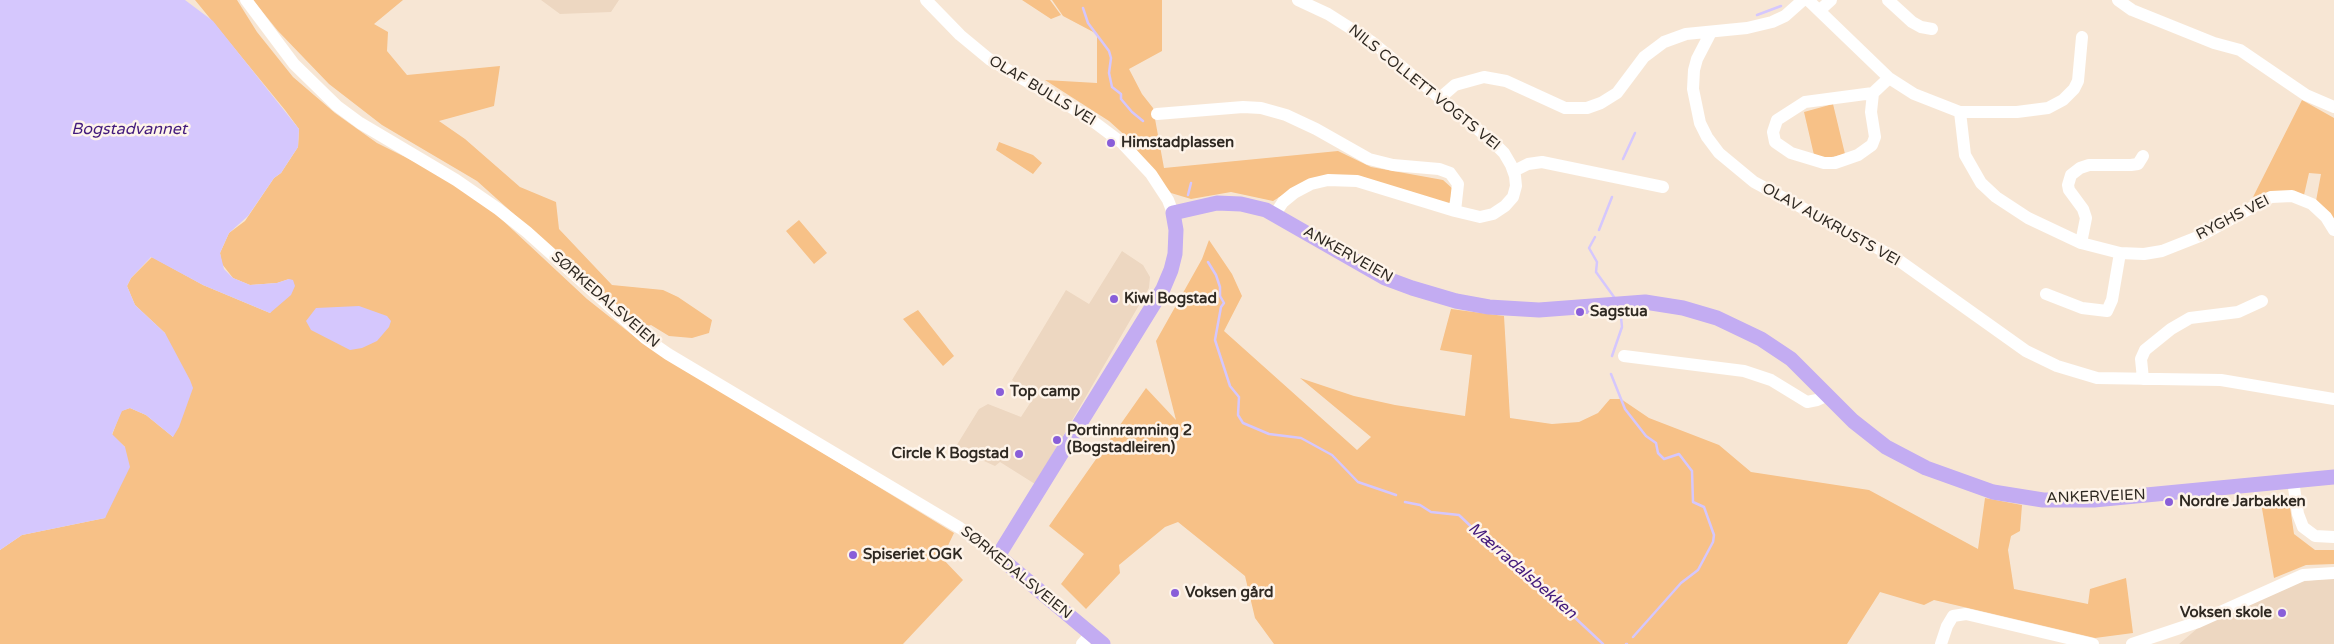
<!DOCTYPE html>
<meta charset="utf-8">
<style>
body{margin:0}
canvas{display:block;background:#f7e6d4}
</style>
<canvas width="2334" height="644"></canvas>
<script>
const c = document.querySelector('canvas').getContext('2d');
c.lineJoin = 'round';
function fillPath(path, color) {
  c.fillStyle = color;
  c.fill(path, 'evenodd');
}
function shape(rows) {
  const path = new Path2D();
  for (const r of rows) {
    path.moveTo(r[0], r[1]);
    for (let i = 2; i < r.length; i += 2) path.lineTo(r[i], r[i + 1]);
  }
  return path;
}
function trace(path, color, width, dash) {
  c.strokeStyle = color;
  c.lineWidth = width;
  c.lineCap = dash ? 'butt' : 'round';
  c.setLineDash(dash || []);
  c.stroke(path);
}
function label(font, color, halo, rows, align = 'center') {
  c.font = font + ' "Varela Round",sans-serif';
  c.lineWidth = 5;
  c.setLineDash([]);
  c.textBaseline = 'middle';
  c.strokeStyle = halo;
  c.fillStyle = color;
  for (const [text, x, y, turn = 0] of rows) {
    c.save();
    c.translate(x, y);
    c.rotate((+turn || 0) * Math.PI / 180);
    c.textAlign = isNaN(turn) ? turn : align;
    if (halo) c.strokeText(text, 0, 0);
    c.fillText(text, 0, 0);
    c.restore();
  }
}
fillPath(shape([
 [541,0,619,0,611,12,560,14],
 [1122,251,1143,265,1150,277,1149,288,1035,484,1000,462,995,466,955,448,979,409,988,404,1021,417,1034,397,1012,380,1066,290,1089,304],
 [2334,578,2334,644,2179,644,2205,622,2297,582]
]), '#edd7c1');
fillPath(shape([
 [195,0,237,0,257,32,293,77,335,113,377,143,439,174,484,203,587,299,640,341,954,533,942,558,963,580,903,644,0,644,0,550,22,535,105,518,125,447,112,435,121,411,130,408,146,415,173,437,165,333,135,305,127,286,131,278,152,257,203,285,270,313,289,279,277,283,250,285,233,278,222,264,220,253,229,233,245,221,274,178,281,173,298,147,299,129,285,110],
 [253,0,403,0,374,24,388,32,387,51,407,75,500,66,494,106,439,121,465,139,520,187,556,202,559,229,612,285,663,290,678,297,712,320,709,333,692,338,669,336,651,325,641,328,477,181,382,125,329,84,278,31],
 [1022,0,1050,0,1061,15,1051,19],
 [1052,0,1162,0,1162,51,1129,69,1142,94,1153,108,1164,168,1338,151,1371,167,1443,180,1453,189,1449,204,1366,180,1302,183,1273,201,1231,192,1191,199,1171,193,1150,169,1129,139,1109,121,1045,80,1097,83,1097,34,1063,16],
 [2302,100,2334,118,2334,221,2316,201,2321,174,2309,173,2304,195,2271,191,2253,197],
 [1833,104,1845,154,1827,158,1814,155,1804,112],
 [999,142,1033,155,1042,163,1033,174,996,150],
 [799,220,827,253,814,264,786,231],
 [1209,240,1232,274,1242,296,1224,331,1357,450,1371,437,1300,378,1354,396,1395,405,1465,416,1472,355,1440,350,1451,309,1504,316,1510,418,1552,424,1579,422,1598,413,1610,399,1621,399,1649,418,1719,445,1751,472,1869,490,1978,549,1985,498,2022,505,2020,531,2011,536,2008,550,2014,589,2088,604,2090,589,2126,578,2133,633,2095,638,1934,600,1924,605,1880,592,1847,644,1274,644,1255,618,1245,576,1178,522,1165,527,1119,565,1120,573,1086,609,1061,584,1084,554,1049,526,1146,388,1176,420,1156,341,1202,259],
 [918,310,954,356,943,366,903,319],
 [2281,495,2290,507,2294,534,2315,550,2334,550,2334,564,2306,565,2274,578,2260,497]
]), '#f7c187');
fillPath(shape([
 [0,0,185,0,213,21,299,129,298,147,292,156,281,173,274,178,248,216,229,233,220,253,224,269,233,278,250,285,277,283,289,279,293,280,295,286,291,295,270,313,203,285,151,257,131,278,127,286,135,305,165,333,190,380,193,388,179,427,173,437,146,415,130,408,122,411,112,434,125,447,130,467,105,518,22,535,0,550],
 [359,306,387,316,391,321,389,327,377,341,362,348,350,350,311,330,306,321,316,308]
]), '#d5c7fd');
trace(shape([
 [1083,8,1088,23,1109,51,1111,58,1109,73,1112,87,1121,94,1121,99,1132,112,1143,121],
 [1757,15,1781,6],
 [1623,159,1635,133],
 [1188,195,1191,183],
 [1599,230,1612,197],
 [1595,237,1589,248,1597,262,1596,272,1614,297],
 [1208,262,1216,275,1220,287,1220,296,1224,303,1221,307,1215,340,1230,386,1239,397,1238,415,1243,423,1269,434,1301,438,1332,455,1358,482,1396,495],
 [1612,356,1622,327,1621,317],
 [1611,374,1625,409,1646,436,1656,443,1658,453,1664,459,1679,454,1692,471,1693,502,1704,507,1714,535,1713,542,1698,570,1681,583,1633,637],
 [1405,502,1420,505,1431,512,1459,515,1484,539,1497,545,1603,644],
 [1626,644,1627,644]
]), '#d5c7fd', 2.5);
trace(shape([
 [246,0,294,64,337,106,360,123,456,180,498,209,527,232,645,338,668,354,960,528,998,556],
 [926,0,960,35,989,59,1086,116,1122,143,1151,174,1168,200,1173,213],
 [1808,0,1889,78,1914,94,1960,112,2017,112,2048,108,2063,100,2074,89,2078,81,2082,37],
 [1888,0,1912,22,1921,27,1932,29],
 [2118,0,2132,10,2214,43,2240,50,2306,95,2334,107],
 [1820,10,1831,0],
 [1711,32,1697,59,1694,70,1693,89,1700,123,1707,137,1719,153,1754,182,1894,257,2026,351,2057,366,2097,378,2221,380,2334,399],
 [1873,93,1805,102,1777,120,1773,132,1775,142,1791,153,1824,163,1835,163,1858,155,1872,145,1875,137,1871,112,1873,93,1889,78],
 [1440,98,1455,85,1484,77,1506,81,1565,108,1587,108,1601,103,1617,93,1644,57,1664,42,1686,34,1747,28,1772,22,1785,16,1803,0],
 [1960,112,1965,155,1981,183,1996,197,2028,218,2081,243,2120,253,2144,254,2162,251,2200,236,2271,197,2292,196,2312,204,2326,217,2334,230],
 [1157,114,1243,107,1261,108,1286,115,1316,129,1369,159,1393,165,1439,169,1450,173,1458,184,1455,211],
 [1514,171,1528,164,1542,162,1663,187],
 [1275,214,1283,202,1294,193,1311,184,1328,180,1357,181,1455,211,1480,217,1493,214,1505,206,1513,197,1516,186,1515,176,1511,165,1504,153,1493,142,1372,42,1328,14,1298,0],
 [2081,243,2086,218,2083,209,2069,190,2068,185,2071,175,2080,168,2089,165,2131,165,2138,164,2143,156],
 [2046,294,2082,308,2107,311,2112,300,2120,253],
 [1624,356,1744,371,1771,380,1807,402,1817,400,1828,395],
 [2143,379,2141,359,2145,350,2171,329,2190,318,2238,312,2262,301],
 [2293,481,2298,514,2303,527,2315,536,2334,537],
 [1082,644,1091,634],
 [1941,644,1947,626,1953,616,1966,614,2093,644],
 [2132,644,2198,622,2303,575,2334,573]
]), '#fff', 12);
trace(shape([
 [1103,644,998,556,1163,289,1171,270,1175,254,1176,230,1173,213,1217,203,1241,204,1266,210,1385,278,1412,288,1456,301,1489,307,1539,310,1645,302,1683,308,1717,318,1761,339,1791,359,1853,421,1886,447,1926,468,1993,492,2043,500,2094,500,2334,477]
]), '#c3acf2', 15);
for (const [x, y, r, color] of [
 [1111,143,5,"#895ed9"],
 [1114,299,5,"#895ed9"],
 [1580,312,5,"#895ed9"],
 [1000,392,5,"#895ed9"],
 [1057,440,5,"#895ed9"],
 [1019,454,5,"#895ed9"],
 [2169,502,5,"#895ed9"],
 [853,555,5,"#895ed9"],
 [1175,593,5,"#895ed9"],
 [2282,613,5,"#895ed9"]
]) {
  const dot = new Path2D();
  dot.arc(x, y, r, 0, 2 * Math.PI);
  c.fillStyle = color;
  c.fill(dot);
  trace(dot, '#fef4ea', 2);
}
label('15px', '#2f2922', '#fef4ea', [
 ["NILS COLLETT VOGTS VEI",1424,88,39],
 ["OLAF BULLS VEI",1042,91,31],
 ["RYGHS VEI",2233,218,-27],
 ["OLAV AUKRUSTS VEI",1831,225,29],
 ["ANKERVEIEN",1348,255,29],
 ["SØRKEDALSVEIEN",605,300,41],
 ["ANKERVEIEN",2096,497,-2],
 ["SØRKEDALSVEIEN",1016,573,39]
]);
label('bold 15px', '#2f2922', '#fef4ea', [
 ["Himstadplassen",1121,143],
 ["Kiwi Bogstad",1124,299],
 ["Sagstua",1590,312],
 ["Top camp",1010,392],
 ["Portinnramning 2",1067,431],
 ["(Bogstadleiren)",1067,448],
 ["Circle K Bogstad",1009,454,"right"],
 ["Nordre Jarbakken",2179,502],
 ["Spiseriet OGK",863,555],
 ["Voksen gård",1185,593],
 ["Voksen skole",2272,613,"right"]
], 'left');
label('italic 16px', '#431a7c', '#fef4ea', [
 ["Bogstadvannet",129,130],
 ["Mærradalsbekken",1522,571,41]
]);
</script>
